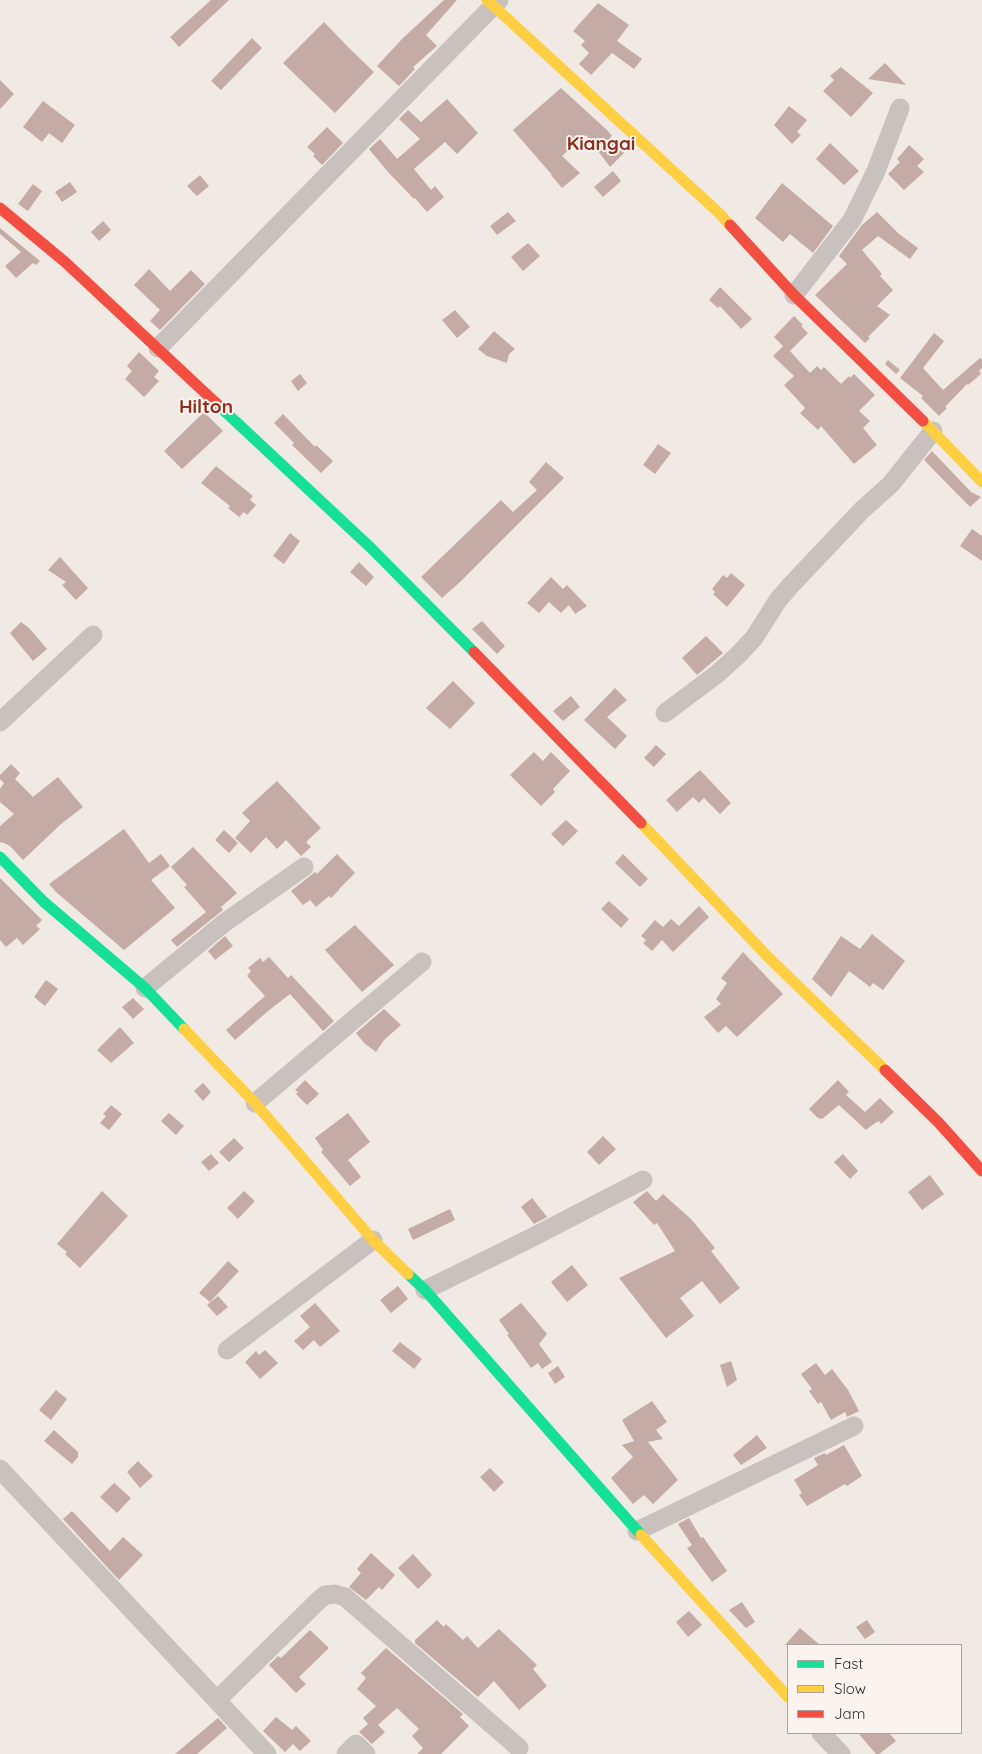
<!DOCTYPE html>
<style>
body{margin:0}
#map{position:relative;width:982px;height:1754px;overflow:hidden;background:#f0e9e4;font-family:Quicksand,sans-serif}
canvas{display:block}
.legend{position:absolute;left:787px;top:1644px;width:175px;height:90px;box-sizing:border-box;background:#fbf3ed;border:1px solid #aea49f;margin:0;padding:6px 9px;list-style:none;font-size:15px;color:#3a2e2a}
.legend li{display:flex;align-items:center;gap:10px;height:25px}
.legend b{width:25px;border:1px solid #aea49f}
</style>
<div id="map">
<canvas width="982" height="1754"></canvas>
<ul class="legend">
<li><b style="height:6px;background:#16e098"></b>Fast</li>
<li><b style="height:6px;background:#ffcf43"></b>Slow</li>
<li><b style="height:6px;background:#f24e42"></b>Jam</li>
</ul>
</div>
<script>
const c = document.querySelector('canvas').getContext('2d');
c.lineJoin = 'round';
function fillPath(path, color) {
  c.fillStyle = color;
  c.fill(path, 'evenodd');
}
function shape(rows) {
  const path = new Path2D();
  for (const r of rows) {
    path.moveTo(r[0], r[1]);
    for (let i = 2; i < r.length; i += 2) path.lineTo(r[i], r[i + 1]);
  }
  return path;
}
function trace(path, color, width, dash) {
  c.strokeStyle = color;
  c.lineWidth = width;
  c.lineCap = dash ? 'butt' : 'round';
  c.setLineDash(dash || []);
  c.stroke(path);
}
function label(font, color, halo, rows, align = 'center') {
  c.font = font + ' Quicksand,sans-serif';
  c.lineWidth = 4;
  c.setLineDash([]);
  c.textBaseline = 'middle';
  c.strokeStyle = halo;
  c.fillStyle = color;
  for (const [text, x, y, turn = 0] of rows) {
    c.save();
    c.translate(x, y);
    c.rotate((+turn || 0) * Math.PI / 180);
    c.textAlign = isNaN(turn) ? turn : align;
    if (halo) c.strokeText(text, 0, 0);
    c.fillText(text, 0, 0);
    c.restore();
  }
}
fillPath(shape([
 [211,0,229,0,179,47,170,37],
 [444,0,457,0,426,35,437,46,413,67,415,69,399,86,377,66,402,39],
 [598,3,629,25,617,41,642,59,634,69,612,53,591,75,579,64,589,53,581,45,585,41,573,31],
 [324,22,349,48,374,72,335,113,283,63],
 [252,38,262,48,221,90,211,81],
 [885,63,906,85,868,79],
 [841,67,873,93,851,117,823,91,834,80,830,76],
 [0,80,14,94,0,109],
 [561,88,608,131,612,136,610,137,624,153,610,167,586,135,562,156,580,173,562,188,551,175,552,175,513,130],
 [447,99,478,133,457,154,445,142,414,169,431,190,435,186,444,197,427,212,415,198,414,199,388,172,369,149,380,139,397,159,420,139,399,119,408,110,421,122],
 [43,101,75,125,62,143,49,133,42,142,23,127],
 [789,106,807,120,797,132,801,135,792,144,774,125],
 [327,127,343,143,322,165,313,156,315,154,307,147],
 [830,143,859,171,844,185,816,159],
 [909,145,924,159,917,166,924,172,904,190,888,174,900,162,897,159],
 [613,171,621,181,603,197,594,187],
 [200,175,209,186,197,196,187,186],
 [70,182,77,192,62,202,55,192],
 [782,183,833,226,813,253,790,234,783,242,755,218],
 [33,184,42,191,28,211,18,204],
 [508,212,516,221,497,235,490,226],
 [877,212,899,234,918,248,910,259,878,236,862,250,882,274,880,276,893,290,877,306,890,315,868,337,870,338,865,343,815,295,847,264,839,256,862,225],
 [103,221,111,230,99,241,91,232],
 [0,228,40,261,36,265,33,263,16,278,5,266,21,252,0,234],
 [528,243,540,256,523,271,511,257],
 [149,269,170,291,191,270,205,284,160,330,150,321,160,310,134,285],
 [720,287,752,319,741,329,720,306,718,308,709,300],
 [455,310,470,327,457,338,442,320],
 [794,316,803,325,801,326,808,333,790,351,810,373,817,366,821,370,824,367,841,384,849,376,850,378,854,374,875,395,859,411,870,421,863,428,877,445,854,464,821,426,818,430,800,413,805,408,784,385,794,376,773,356,783,346,774,337],
 [494,331,515,349,509,354,507,363,487,356,478,349],
 [934,333,944,341,923,368,943,390,980,358,982,360,982,368,979,371,981,374,968,385,967,384,945,407,947,408,939,416,921,398,923,396,900,378],
 [139,352,159,371,154,377,159,381,144,397,125,379,132,371,127,366],
 [888,360,900,370,896,374,885,364],
 [300,374,307,383,298,391,291,381],
 [204,412,223,431,182,469,164,451],
 [283,414,315,447,316,445,333,461,321,473,292,445,294,443,274,423],
 [658,444,671,453,655,474,643,465],
 [932,451,971,492,981,497,970,507,924,460],
 [546,462,564,478,460,582,442,598,421,577,501,500,513,512,537,490,529,482],
 [216,466,253,496,250,500,256,505,247,515,244,512,239,517,228,508,230,506,201,483],
 [972,529,982,536,982,561,960,546],
 [290,533,300,541,284,564,273,556],
 [60,557,88,588,76,600,62,585,66,582,48,570],
 [359,562,374,577,366,586,350,572],
 [731,573,745,585,727,607,713,594,715,592,712,589,723,575,727,578],
 [551,577,563,589,567,585,587,606,575,614,569,605,561,613,549,602,539,613,527,603],
 [482,621,505,646,497,654,472,629],
 [21,622,29,628,47,649,33,661,10,633],
 [706,636,723,653,697,675,682,658],
 [453,681,475,703,450,729,426,708],
 [615,688,627,700,607,717,627,736,615,749,584,720],
 [571,696,580,707,563,721,553,711],
 [656,745,666,754,654,767,644,758],
 [534,752,543,761,551,752,570,771,553,789,555,792,541,806,510,775],
 [11,764,20,773,15,779,33,797,58,777,83,807,61,824,23,860,10,846,4,843,0,842,0,826,14,814,0,802,0,789,4,783,0,779,0,775],
 [700,770,731,803,720,814,704,798,699,803,693,797,677,812,666,800],
 [277,781,321,828,306,842,311,847,301,856,286,840,277,849,266,837,251,853,235,838,250,821,242,813],
 [566,820,578,831,563,846,551,834],
 [124,829,149,863,161,854,170,866,151,880,175,908,124,950,56,892,49,884],
 [224,830,238,843,229,853,215,840],
 [193,847,237,893,221,907,223,910,177,947,171,940,206,912,184,887,187,885,171,867],
 [337,854,355,873,339,889,339,890,331,898,329,896,316,907,310,900,303,905,291,891,315,872,317,874],
 [623,854,648,879,640,887,615,863],
 [0,878,42,920,36,926,40,929,23,945,17,938,6,947,0,940],
 [609,901,629,919,621,928,601,909],
 [699,906,709,917,673,952,662,940,652,951,643,943,646,940,641,936,655,920,663,927,671,919,679,926],
 [355,925,394,965,362,992,325,950],
 [872,934,905,961,883,990,873,983,870,987,849,971,831,997,812,979,841,936,860,949],
 [225,936,233,946,215,960,208,951],
 [743,952,783,994,737,1037,726,1026,718,1033,704,1017,721,1004,716,999,727,983,721,978],
 [269,957,288,978,291,975,334,1021,323,1031,290,994,268,1011,235,1040,226,1030,265,996,247,976,251,971,248,968,260,958,263,962],
 [46,980,58,989,45,1006,34,997],
 [133,998,144,1009,133,1019,122,1007],
 [384,1009,401,1025,384,1040,376,1052,364,1043,356,1033],
 [120,1027,134,1043,111,1063,97,1050],
 [305,1080,319,1094,307,1105,296,1094,298,1092,295,1090],
 [838,1080,849,1092,846,1095,865,1112,880,1098,894,1112,881,1124,879,1121,875,1123,866,1130,839,1105,822,1119,818,1118,809,1109],
 [203,1083,211,1092,203,1101,194,1091],
 [111,1105,122,1114,109,1130,100,1123,106,1116,103,1114],
 [169,1113,184,1126,176,1135,161,1121],
 [348,1113,370,1142,348,1160,361,1177,350,1186,321,1152,323,1150,315,1138],
 [603,1136,616,1149,599,1165,587,1152],
 [234,1138,244,1148,229,1162,219,1152],
 [211,1154,219,1163,209,1171,201,1162],
 [843,1154,858,1171,850,1179,834,1162],
 [930,1175,944,1194,922,1210,908,1192],
 [102,1191,128,1216,80,1268,65,1254,67,1252,57,1244],
 [244,1191,255,1201,238,1219,227,1208],
 [647,1191,656,1201,663,1194,691,1219,715,1248,711,1251,740,1288,720,1304,702,1281,680,1298,694,1316,666,1338,619,1278,675,1251,657,1223,654,1225,633,1202],
 [532,1198,547,1217,534,1224,521,1207],
 [450,1209,455,1220,413,1240,408,1229],
 [228,1261,239,1271,210,1302,199,1293],
 [572,1265,588,1285,567,1302,551,1282],
 [398,1286,408,1299,391,1313,380,1300],
 [218,1296,228,1307,217,1316,207,1305],
 [315,1303,340,1331,320,1347,314,1340,303,1350,294,1341,310,1327,300,1316],
 [521,1303,547,1334,539,1344,552,1362,542,1369,538,1363,531,1368,507,1335,509,1334,499,1320],
 [400,1342,422,1359,414,1369,392,1351],
 [265,1350,278,1363,260,1379,245,1362,256,1351,259,1355],
 [731,1361,737,1380,727,1387,720,1365],
 [816,1363,825,1375,832,1369,848,1390,859,1411,847,1417,845,1412,831,1420,821,1402,818,1404,809,1391,812,1389,801,1374],
 [558,1366,565,1377,555,1384,548,1373],
 [56,1390,67,1399,51,1420,39,1410],
 [652,1401,667,1422,656,1430,663,1439,648,1442,678,1480,653,1504,644,1495,633,1504,611,1478,633,1457,622,1445,634,1441,622,1420],
 [54,1430,78,1452,78,1457,72,1464,44,1441],
 [757,1435,767,1448,741,1465,733,1455],
 [844,1445,862,1476,847,1486,845,1484,807,1506,799,1495,802,1493,794,1480,818,1465,814,1458,825,1453,826,1455],
 [138,1461,153,1476,140,1488,127,1472],
 [490,1468,504,1482,494,1492,480,1477],
 [114,1483,131,1498,117,1513,100,1497],
 [72,1511,110,1551,123,1537,143,1555,119,1580,63,1519],
 [689,1518,701,1538,703,1537,727,1571,712,1582,687,1548,692,1545,678,1524],
 [371,1553,395,1575,382,1590,379,1587,366,1600,349,1587,361,1573,357,1569],
 [413,1554,432,1575,418,1589,398,1568],
 [742,1602,755,1622,746,1628,729,1610],
 [689,1611,702,1625,688,1637,676,1622],
 [437,1620,444,1627,446,1624,463,1640,467,1636,478,1648,499,1629,537,1665,533,1669,547,1686,519,1710,494,1681,478,1697,415,1643,415,1640],
 [867,1620,875,1632,865,1639,856,1627],
 [800,1628,820,1645,785,1645],
 [310,1630,329,1648,299,1677,306,1684,296,1693,269,1665,278,1656,281,1658],
 [386,1648,463,1714,460,1717,469,1726,441,1754,417,1754,423,1748,412,1736,419,1729,397,1708,378,1725,385,1732,372,1744,359,1732,368,1724,363,1718,376,1706,357,1689,366,1678,361,1673],
 [276,1717,292,1730,296,1726,311,1741,300,1751,293,1744,285,1752,263,1731],
 [218,1718,227,1728,197,1754,175,1754],
 [858,1733,889,1733,896,1741,879,1754,876,1754]
]), '#c4aba5');
trace(shape([
 [794,295,852,220,876,171,900,108],
 [158,348,499,0],
 [665,713,717,674,737,656,754,638,778,600,791,585,862,510,891,484,933,431],
 [0,722,93,635],
 [145,988,224,923,304,867],
 [255,1103,422,962],
 [425,1290,531,1238,643,1180],
 [227,1350,373,1240],
 [0,1469,267,1754],
 [637,1531,854,1426],
 [217,1700,318,1601,325,1595,335,1594,345,1597,519,1748],
 [821,1733,841,1754],
 [346,1754,356,1744,366,1754]
]), '#c9c1bd', 19);
trace(shape([
 [217,404,371,548,474,652],
 [0,857,44,902,145,988,184,1029],
 [408,1274,425,1290,641,1535]
]), '#16e098', 11);
trace(shape([
 [487,0,720,214,730,225],
 [923,421,982,482],
 [641,823,769,958,885,1070],
 [184,1029,255,1103,373,1240,408,1274],
 [641,1535,788,1697]
]), '#ffcf43', 11);
trace(shape([
 [0,208,65,262,217,404],
 [730,225,794,295,923,421],
 [474,652,641,823],
 [885,1070,939,1123,982,1171]
]), '#f24e42', 11);
label('bold 19px', '#8c2f20', '#fbf3ed', [
 ["Kiangai",601,144],
 ["Hilton",206,407]
]);
</script>
